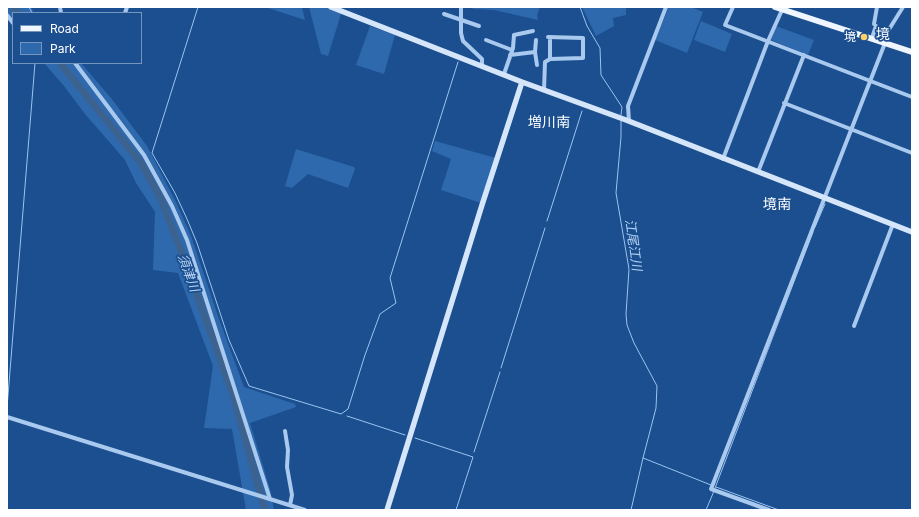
<!DOCTYPE html>
<meta charset="utf-8">
<style>
body{margin:0}
#map{position:relative;width:919px;height:517px;overflow:hidden;background:#1b4f8f;font-family:Inter,sans-serif}
canvas{display:block}
.frame{position:absolute;inset:0;border:8px solid #fff;pointer-events:none}
.legend{position:absolute;left:12px;top:12px;width:130px;height:52px;box-sizing:border-box;background:#1b4f8f;border:1px solid #7695bc;margin:0;padding:5px 7px;list-style:none;font-size:12px;color:#fff}
.legend li{display:flex;align-items:center;gap:8px;height:20px}
.legend b{width:20px;border:1px solid #7695bc}
</style>
<div id="map">
<canvas width="919" height="517"></canvas>
<div class="frame"></div>
<ul class="legend">
<li><b style="height:5px;background:#f0f6ff"></b>Road</li>
<li><b style="height:11px;background:#2e69ad"></b>Park</li>
</ul>
</div>
<script>
const c = document.querySelector('canvas').getContext('2d');
c.lineJoin = 'round';
function fillPath(path, color) {
  c.fillStyle = color;
  c.fill(path, 'evenodd');
}
function shape(rows) {
  const path = new Path2D();
  for (const r of rows) {
    path.moveTo(r[0], r[1]);
    for (let i = 2; i < r.length; i += 2) path.lineTo(r[i], r[i + 1]);
  }
  return path;
}
function trace(path, color, width, dash) {
  c.strokeStyle = color;
  c.lineWidth = width;
  c.lineCap = dash ? 'butt' : 'round';
  c.setLineDash(dash || []);
  c.stroke(path);
}
function label(font, color, halo, rows, align = 'center') {
  c.font = font + ' Inter,"Noto Sans JP",sans-serif';
  c.lineWidth = 3.5;
  c.setLineDash([]);
  c.textBaseline = 'middle';
  c.strokeStyle = halo;
  c.fillStyle = color;
  for (const [text, x, y, turn = 0] of rows) {
    c.save();
    c.translate(x, y);
    c.rotate((+turn || 0) * Math.PI / 180);
    c.textAlign = isNaN(turn) ? turn : align;
    if (halo) c.strokeText(text, 0, 0);
    c.fillText(text, 0, 0);
    c.restore();
  }
}
fillPath(shape([
 [7,7,31,7,34,13,13,13,13,20,7,12],
 [269,7,302,7,305,20,268,8],
 [309,7,325,7,341,14,328,56,321,54],
 [469,7,540,7,537,15,538,20,494,10,474,9],
 [582,7,626,7,626,15,613,18,614,26,596,36],
 [669,7,691,7,703,12,687,53,655,40],
 [701,21,732,34,725,52,694,40],
 [370,26,395,35,384,74,356,65],
 [776,26,814,40,808,55,771,40],
 [44,63,81,63,111,98,147,146,177,204,191,236,219,319,244,387,295,404,296,407,250,423,270,489,274,510,246,510,232,429,204,428,213,366,178,273,153,270,155,212,136,183,125,160,85,114,64,86],
 [435,141,496,158,481,203,441,190,451,159,432,151],
 [296,149,354,167,355,169,348,188,308,174,292,188,285,186]
]), '#2e69ad');
trace(shape([
 [29,7,32,13],
 [198,7,152,153,175,193,187,219,197,243,229,340,249,386,341,414,348,409,365,355,380,314,396,303,390,278,458,62],
 [580,7,587,26,600,48,601,75,622,107,621,115],
 [621,121,621,137,616,193,629,269,626,314,627,325,634,343,657,386,656,408,643,458,631,510],
 [547,221,582,111],
 [815,227,825,204],
 [501,368,545,228],
 [7,408,35,63],
 [347,416,405,435],
 [415,438,473,457,456,510],
 [474,452,500,372],
 [643,458,711,485],
 [716,487,779,510],
 [715,488,813,232],
 [706,510,714,491]
]), '#9cc4f0', 1);
trace(shape([
 [13,7,18,13],
 [60,63,141,163,161,199,188,269,233,395,265,510]
]), '#3c6290', 7);
trace(shape([
 [60,7,61,13],
 [461,7,461,33,463,41,482,59,482,65],
 [733,7,725,25,912,97],
 [125,13,127,7],
 [444,14,479,26],
 [7,15,13,23],
 [874,24,877,7],
 [888,31,903,7],
 [872,38,876,26],
 [486,40,512,50],
 [535,52,537,65],
 [510,55,535,52,536,40],
 [550,59,550,37],
 [75,63,144,155,172,206,187,240,270,499],
 [504,74,513,48,514,35,533,31],
 [544,90,545,62,550,59,583,58,583,38,548,37],
 [784,103,912,153],
 [629,121,628,106,666,7],
 [723,159,768,41,782,10],
 [758,172,804,55],
 [854,326,893,224],
 [7,417,305,510],
 [285,431,288,450,287,467,292,495,290,505],
 [769,510,711,489,885,43]
]), '#a9c9ee', 4);
trace(shape([
 [331,7,522,82,626,120,912,232],
 [387,510,482,205,522,82]
]), '#d6e6fa', 5.5);
trace(shape([
 [775,7,912,52]
]), '#f0f6ff', 6);
for (const [x, y, r, color] of [
 [864,37,4,"#ffd166"]
]) {
  const dot = new Path2D();
  dot.arc(x, y, r, 0, 2 * Math.PI);
  c.fillStyle = color;
  c.fill(dot);
  trace(dot, '#1b4f8f', 1.5);
}
label('12px', '#fff', '#1b4f8f', [
 ["境",856,37]
], 'right');
label('italic 13px', '#b5d3f5', '#1b4f8f', [
 ["江尾江川",633,245,82],
 ["須津川",188,273,70]
]);
label('14px', '#fff', '#1b4f8f', [
 ["境",883,35],
 ["増川南",549,123],
 ["境南",777,205]
]);
</script>
